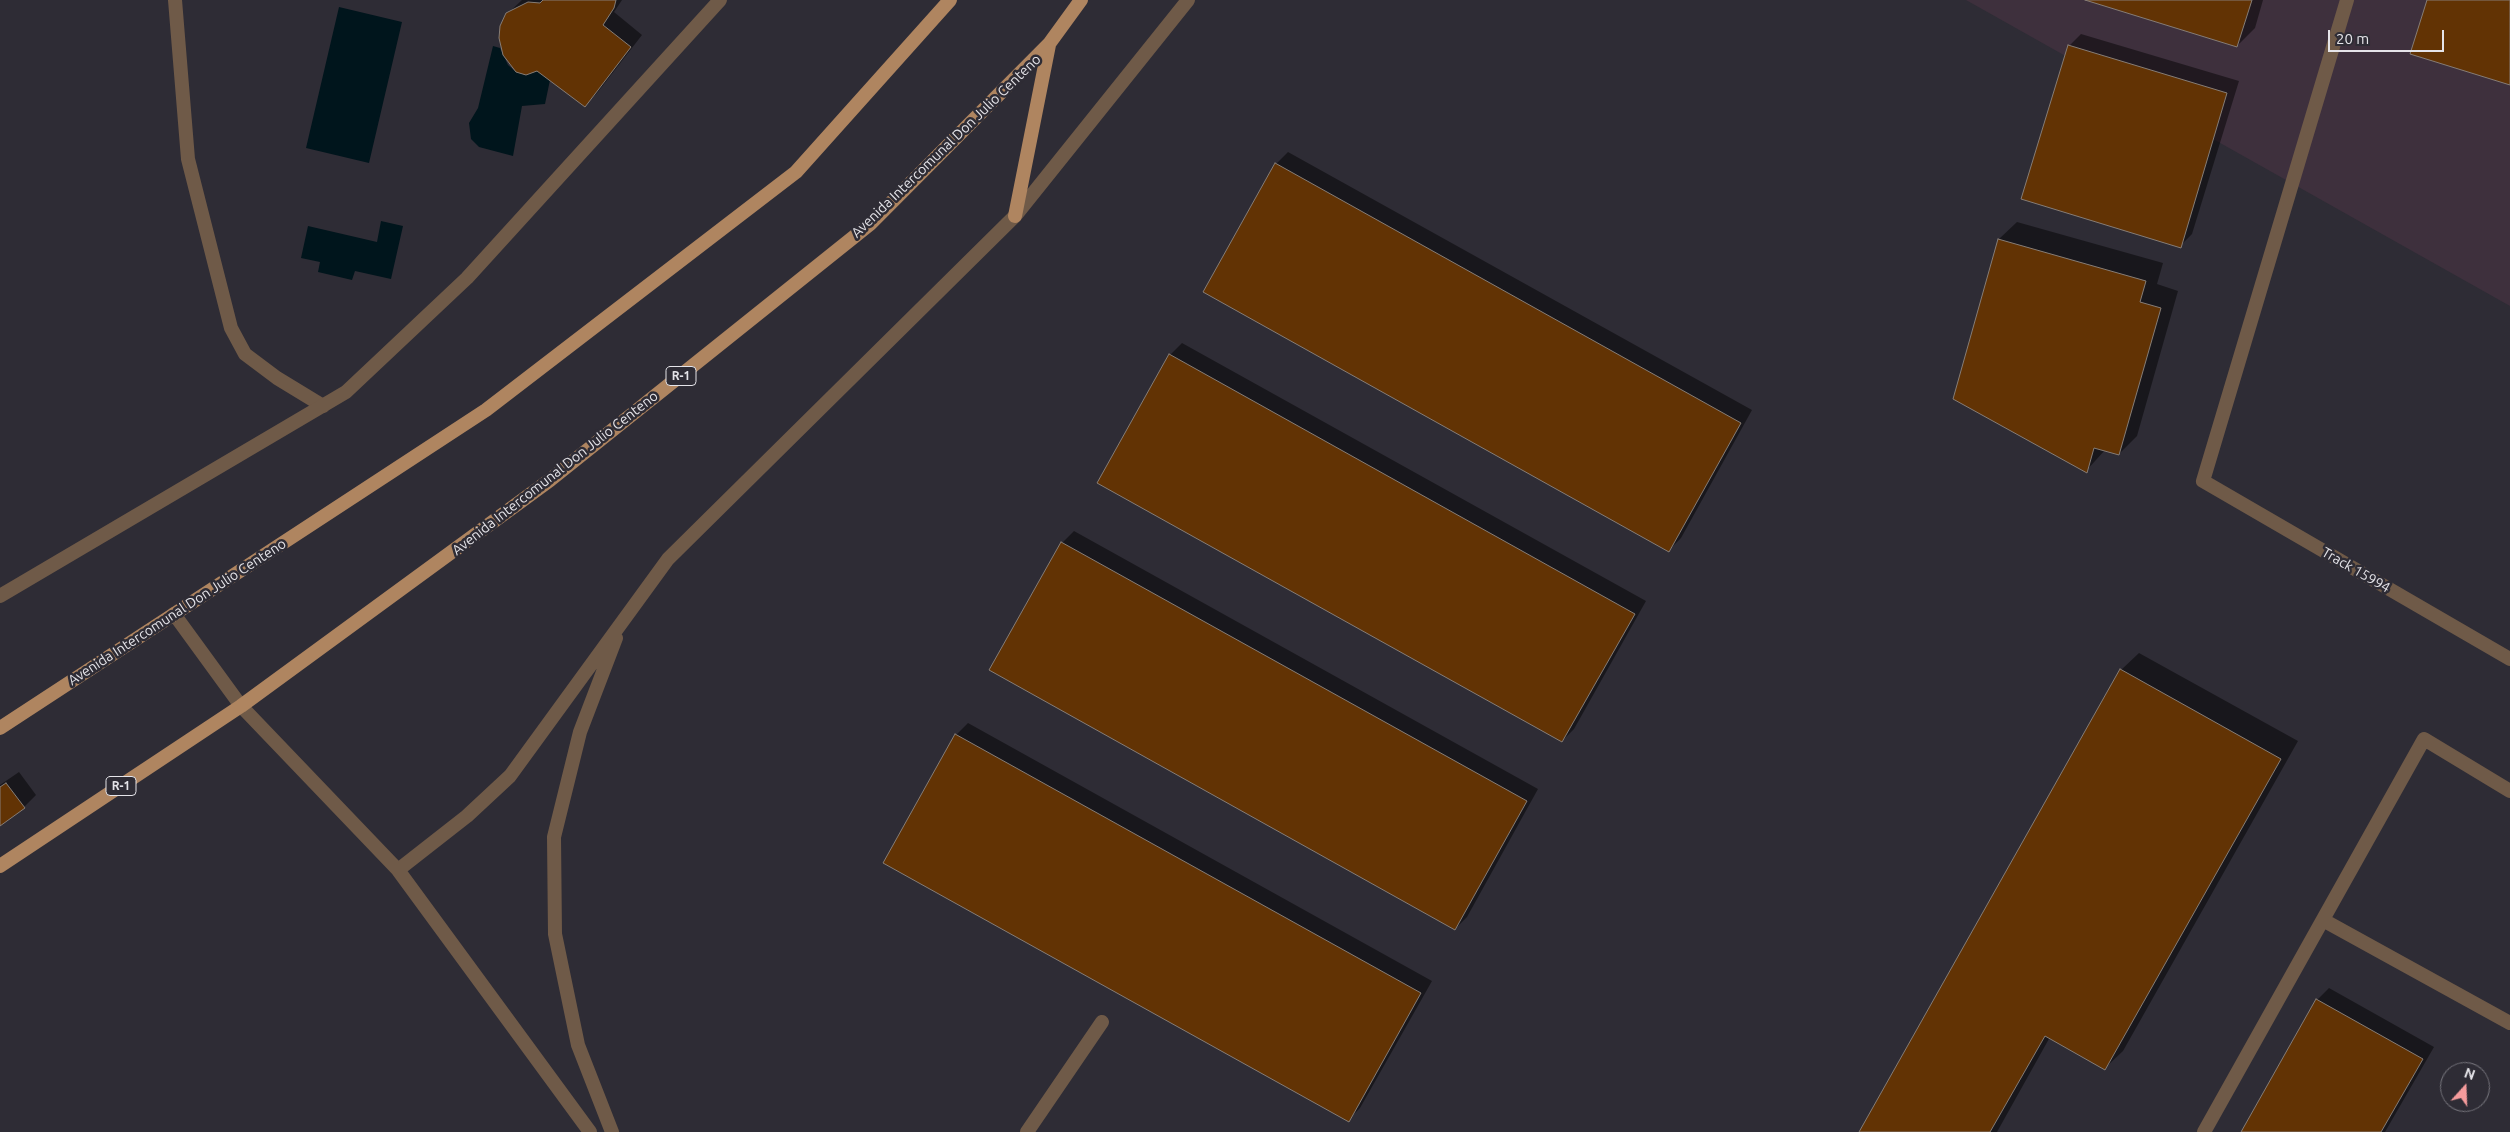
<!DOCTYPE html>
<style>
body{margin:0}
#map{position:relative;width:2510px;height:1132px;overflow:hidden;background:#2e2c35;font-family:Ubuntu,sans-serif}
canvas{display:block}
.north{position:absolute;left:2440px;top:1062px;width:50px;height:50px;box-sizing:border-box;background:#2e2c35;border:1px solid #77767d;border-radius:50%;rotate:20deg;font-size:14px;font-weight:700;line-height:20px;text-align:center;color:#e5e4e9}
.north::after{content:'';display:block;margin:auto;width:18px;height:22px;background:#f59b9c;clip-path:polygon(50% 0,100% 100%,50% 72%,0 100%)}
.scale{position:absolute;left:2328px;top:30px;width:116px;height:22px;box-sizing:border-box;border:2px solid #e5e4e9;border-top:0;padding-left:6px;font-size:15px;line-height:18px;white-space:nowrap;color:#e5e4e9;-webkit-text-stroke:4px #2e2c35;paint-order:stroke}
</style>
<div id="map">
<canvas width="2510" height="1132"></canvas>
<div class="north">N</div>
<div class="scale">20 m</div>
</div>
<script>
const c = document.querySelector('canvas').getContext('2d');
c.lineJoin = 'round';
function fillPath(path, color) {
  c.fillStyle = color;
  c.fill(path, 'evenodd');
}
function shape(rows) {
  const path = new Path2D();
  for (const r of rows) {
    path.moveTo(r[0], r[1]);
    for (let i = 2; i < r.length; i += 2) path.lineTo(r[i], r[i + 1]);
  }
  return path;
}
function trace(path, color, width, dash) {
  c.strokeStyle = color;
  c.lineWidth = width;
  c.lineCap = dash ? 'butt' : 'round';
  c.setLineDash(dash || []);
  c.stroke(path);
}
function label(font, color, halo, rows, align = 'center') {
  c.font = font + ' Ubuntu,sans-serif';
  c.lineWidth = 5;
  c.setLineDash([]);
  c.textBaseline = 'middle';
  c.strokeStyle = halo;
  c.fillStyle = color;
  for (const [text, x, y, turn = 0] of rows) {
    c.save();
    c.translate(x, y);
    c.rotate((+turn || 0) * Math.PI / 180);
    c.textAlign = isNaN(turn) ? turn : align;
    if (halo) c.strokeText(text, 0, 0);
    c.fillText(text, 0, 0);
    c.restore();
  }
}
fillPath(shape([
 [1966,0,2510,0,2510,306]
]), '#3e303d');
fillPath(shape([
 [339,7,402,22,369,163,306,148],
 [493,46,500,48,508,65,516,72,526,75,537,71,550,80,545,104,522,106,513,156,479,147,471,139,469,123,478,108],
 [381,221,403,226,391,279,355,271,352,280,318,272,320,262,301,258,308,226,377,242]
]), '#00151c');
fillPath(shape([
 [522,0,622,0,614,12,642,35,597,93,585,105,507,14],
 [2089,0,2263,0,2255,28,2237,46],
 [2081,34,2239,81,2192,234,2180,246,2069,46],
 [1288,152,1752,410,1681,538,1669,550,1276,164],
 [2017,222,2163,263,2157,284,2178,291,2137,436,2119,454,2105,450,2086,471,1999,239],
 [1182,343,1646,601,1574,729,1562,741,1170,355],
 [1074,531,1538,789,1467,917,1455,929,1062,543],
 [2139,653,2298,741,2123,1051,2105,1068,2050,1037,1997,1132,1860,1132,2121,670],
 [968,723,1432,981,1360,1108,1348,1120,956,735],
 [19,772,36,795,24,807,0,824,0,785],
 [2329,988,2434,1047,2385,1132,2242,1132,2317,1000]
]), '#0007');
const building = shape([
 [543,0,616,0,614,8,603,25,631,47,585,107,537,71,526,75,516,72,503,55,499,38,500,26,506,13,528,2,540,3,543,0],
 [2085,0,2252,0,2237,47,2085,0],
 [2427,0,2510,0,2510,85,2410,54,2427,0],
 [2068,45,2227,93,2181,248,2021,199,2068,45],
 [1275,163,1741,423,1669,552,1203,292,1275,163],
 [1998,239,2146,281,2140,302,2161,308,2119,455,2094,448,2087,473,1953,399,1998,239],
 [1169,354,1635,614,1562,742,1097,483,1169,354],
 [1061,542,1527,801,1455,930,989,670,1061,542],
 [2120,669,2281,759,2105,1070,2045,1036,1990,1132,1859,1132,2120,669],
 [955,734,1421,993,1349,1122,883,863,955,734],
 [6,783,25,808,0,826,0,787,6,783],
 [2316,999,2423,1059,2381,1132,2241,1132,2316,999]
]);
fillPath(building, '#623304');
trace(building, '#867d76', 1);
trace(shape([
 [175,0,188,159,231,328,245,354,277,378,323,406],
 [2323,920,2510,1023],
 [1027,1132,1102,1022],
 [2204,1132,2424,739,2510,791]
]), '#6f5a48', 14);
trace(shape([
 [2347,0,2203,481,2510,659],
 [0,596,346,392,467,278,720,0],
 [174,614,241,706,398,870,590,1132],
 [398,870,467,816,510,776,668,559,1015,216,1188,0],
 [612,1132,578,1045,555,934,554,837,580,732,616,638]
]), '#6f5a48', 14);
trace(shape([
 [1015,216,1049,45],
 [0,728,486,410,796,172,950,0],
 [0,866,241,706,550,480,870,224,1049,44,1081,0]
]), '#af8560', 14);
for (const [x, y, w] of [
 [681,376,30],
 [121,786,30]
]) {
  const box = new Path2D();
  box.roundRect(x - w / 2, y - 9.5, w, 19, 4);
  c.fillStyle = '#2e2c35';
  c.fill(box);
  trace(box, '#e5e4e9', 1);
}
label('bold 12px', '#e5e4e9', null, [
 ["R-1",681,376],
 ["R-1",121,786]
]);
label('14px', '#e5e4e9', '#2e2c35', [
 ["Avenida Intercomunal Don Julio Centeno",946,146,-44],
 ["Avenida Intercomunal Don Julio Centeno",555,473,-38],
 ["Track 15994",2356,570,30],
 ["Avenida Intercomunal Don Julio Centeno",177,612,-33]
]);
</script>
